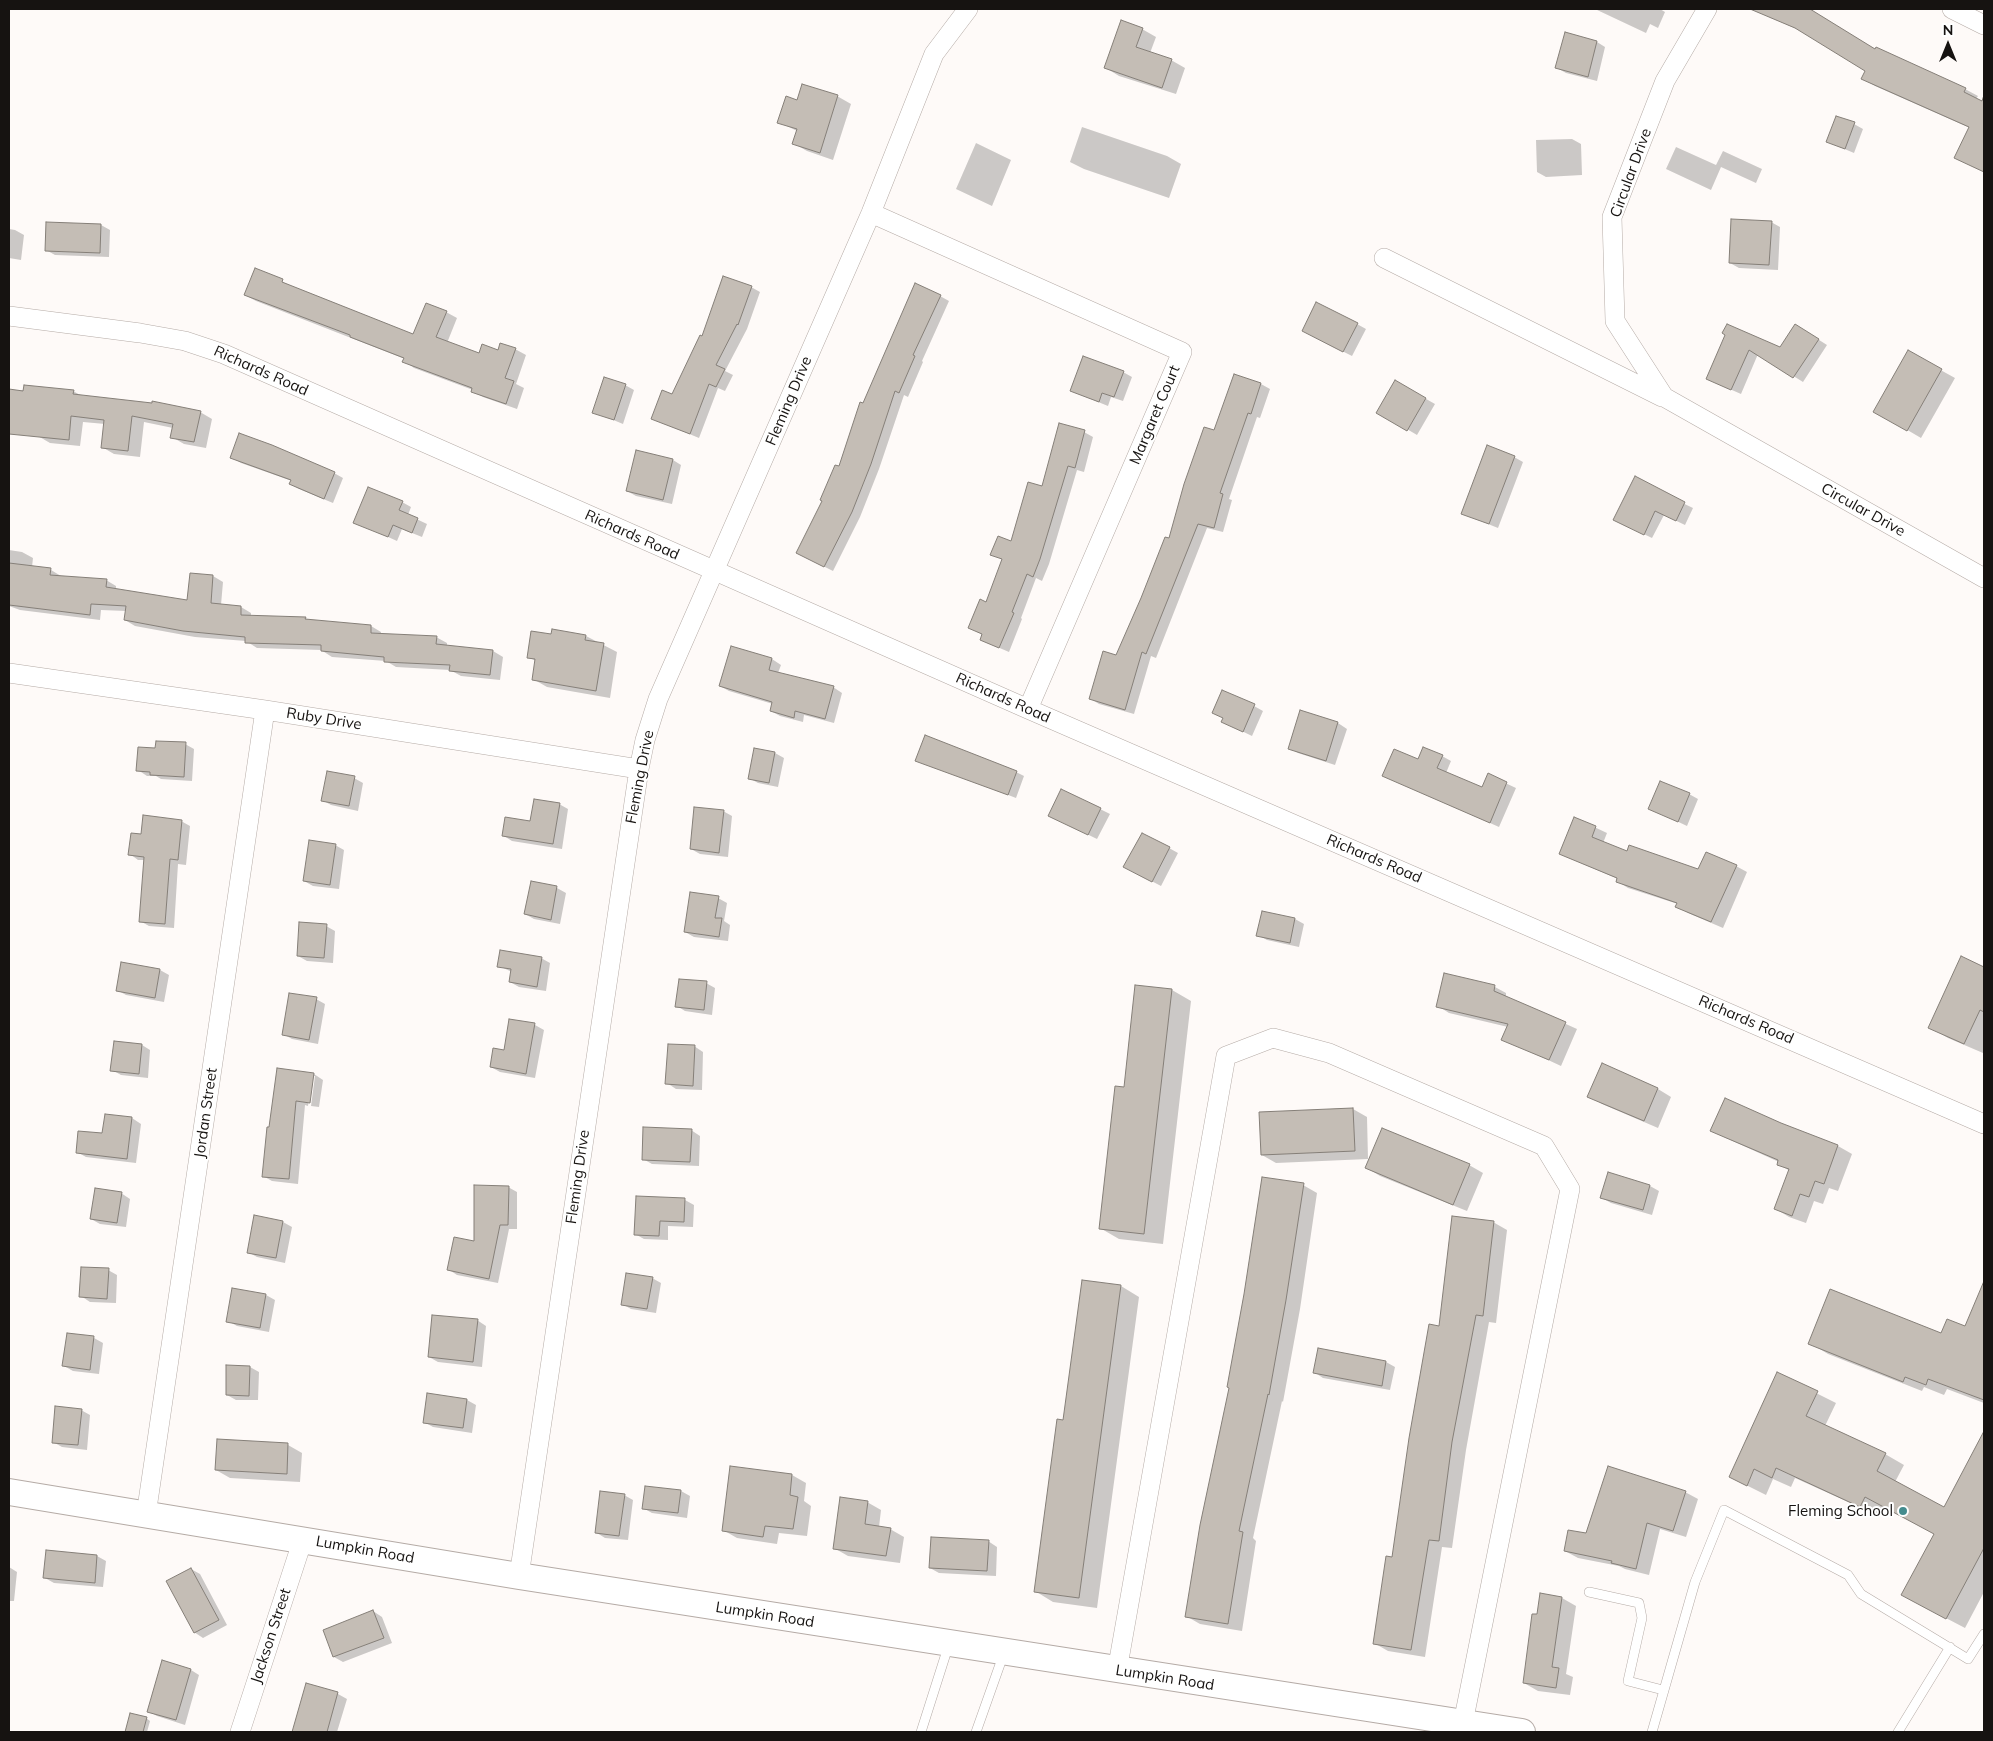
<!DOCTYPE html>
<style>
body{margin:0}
#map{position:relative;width:1993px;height:1741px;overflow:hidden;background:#fefaf8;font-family:Mulish,sans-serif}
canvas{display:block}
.frame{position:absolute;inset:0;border:10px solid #161311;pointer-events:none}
.north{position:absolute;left:1923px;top:20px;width:50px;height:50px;-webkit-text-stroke:4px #fff;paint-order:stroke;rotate:0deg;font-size:14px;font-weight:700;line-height:20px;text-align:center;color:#161311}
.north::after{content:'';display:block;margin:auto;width:18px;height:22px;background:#161311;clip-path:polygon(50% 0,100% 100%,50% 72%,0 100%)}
</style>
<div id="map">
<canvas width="1993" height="1741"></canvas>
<div class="frame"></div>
<div class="north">N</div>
</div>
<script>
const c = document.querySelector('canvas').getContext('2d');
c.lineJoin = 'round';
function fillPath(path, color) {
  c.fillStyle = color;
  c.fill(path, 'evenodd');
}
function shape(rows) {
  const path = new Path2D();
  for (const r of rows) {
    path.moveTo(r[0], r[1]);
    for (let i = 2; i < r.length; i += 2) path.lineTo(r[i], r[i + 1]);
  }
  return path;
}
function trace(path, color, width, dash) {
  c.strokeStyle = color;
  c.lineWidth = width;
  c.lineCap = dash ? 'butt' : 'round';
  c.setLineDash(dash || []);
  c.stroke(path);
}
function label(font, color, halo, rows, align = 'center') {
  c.font = font + ' Mulish,sans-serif';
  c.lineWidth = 4;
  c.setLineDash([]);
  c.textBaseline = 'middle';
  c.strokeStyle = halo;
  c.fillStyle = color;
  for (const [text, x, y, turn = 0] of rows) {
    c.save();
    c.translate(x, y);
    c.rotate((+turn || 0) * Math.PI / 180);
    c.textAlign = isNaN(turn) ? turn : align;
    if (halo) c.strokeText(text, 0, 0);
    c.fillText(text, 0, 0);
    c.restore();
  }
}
fillPath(shape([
 [1595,9,1660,9,1665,12,1658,28,1650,24,1646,33],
 [1751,9,1809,9,1876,50,1965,89,1978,96,1976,99,1984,103,1984,172,1956,158,1970,128,1875,86,1863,79,1867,71,1806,33],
 [1142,29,1156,37,1150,53,1171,60,1185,68,1176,94,1119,76,1106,68],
 [1597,42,1605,47,1597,81,1566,73,1557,68],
 [837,96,851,104,833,160,807,151,793,143,797,131,779,122,798,101],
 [1854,124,1863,129,1854,153,1828,142],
 [1082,127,1167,156,1181,164,1169,198,1084,169,1070,162],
 [1572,139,1581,144,1582,175,1546,177,1537,172,1536,140],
 [976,143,1011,160,992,206,956,189],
 [1676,147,1716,165,1723,151,1762,169,1756,183,1721,167,1711,190,1666,169],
 [1771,222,1780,227,1778,270,1739,268,1730,263],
 [101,225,110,230,109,257,55,255,46,250],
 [9,229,15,230,24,235,21,260,9,258],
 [256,269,293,287,414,335,446,312,457,318,447,343,480,355,515,349,526,355,516,384,524,388,517,409,483,397,472,391,473,390,414,368,404,361,405,359,256,301,245,295],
 [751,287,760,292,747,329,725,371,733,375,725,391,718,388,699,438,653,419,672,396,703,338],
 [940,296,949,301,922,361,923,362,908,397,904,395,879,469,860,517,833,571,807,558,840,468],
 [1357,324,1366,329,1352,356,1312,336],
 [1805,331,1827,345,1803,382,1758,354,1741,394,1716,383,1727,334,1781,349],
 [1908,352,1955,378,1921,438,1875,411],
 [1123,372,1132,377,1123,401,1111,397,1108,406,1071,391],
 [1396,382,1435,404,1417,435,1378,412],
 [1261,384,1270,389,1260,418,1257,417,1229,499,1232,500,1223,532,1207,528,1156,658,1151,656,1134,714,1099,704,1091,699,1116,656,1170,540],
 [625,385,634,390,623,424,594,412],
 [9,390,73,391,82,396,200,412,212,419,206,448,184,444,172,437,173,428,144,422,140,457,114,454,102,447,105,424,83,422,80,446,50,443,38,436,39,425,9,422],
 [1084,432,1093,437,1084,472,1077,470,1049,564,1042,581,1036,578,1021,618,1022,619,1009,652,981,640,983,635,970,628,987,603,1003,560,992,554,1012,543,1043,487],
 [1514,457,1523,462,1498,528,1463,514],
 [232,458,334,473,343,478,333,503,299,489,290,484,292,481,241,463],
 [673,460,681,465,672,504,636,496,627,491],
 [1672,498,1693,508,1685,525,1664,515,1652,538,1623,524],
 [402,502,411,507,408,515,427,524,422,537,402,529,397,541,355,522],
 [9,550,22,552,33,558,32,567,51,570,61,576,61,577,106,580,116,586,116,590,188,602,191,574,213,576,223,582,221,605,241,607,251,613,251,616,305,618,309,620,371,626,381,632,381,635,436,637,447,643,447,646,493,651,503,657,500,680,461,676,450,670,396,667,386,661,332,657,321,650,257,648,246,641,195,637,135,626,125,620,126,611,101,610,100,620,20,610,9,606],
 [553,631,586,636,617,652,610,698,547,687,533,679,536,661,528,657,552,635],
 [732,647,772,659,781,665,778,673,833,687,842,693,834,723,804,715,803,722,780,716,771,711,773,704,729,691,720,686],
 [1254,706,1263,711,1252,736,1223,722],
 [1301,712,1338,723,1347,729,1335,765,1298,753,1289,748],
 [185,744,194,749,192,781,161,779,156,776,147,776,138,770],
 [755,749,775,753,784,758,778,787,758,783,749,778],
 [1442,756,1451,761,1446,773,1482,789,1488,775,1516,788,1499,827,1393,780,1418,761],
 [917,760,1016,772,1024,776,1016,798],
 [354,778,363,783,358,811,331,805,322,800],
 [1062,790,1110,814,1097,839,1058,820],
 [1689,794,1698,799,1687,826,1649,808],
 [559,804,568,809,562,849,512,841,504,836,531,822],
 [723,811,732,816,728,857,700,854,691,849],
 [1575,818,1607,833,1603,843,1627,853,1699,871,1736,866,1747,872,1723,928,1688,913,1677,906,1678,904,1628,888,1617,881,1618,879,1560,854],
 [181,821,190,826,186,865,178,864,174,928,149,926,140,921,145,860,138,860,130,854,142,835],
 [335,845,344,850,339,889,313,886,304,881],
 [1169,848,1178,853,1161,886,1134,872],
 [557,888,566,893,560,924,534,919,525,914],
 [718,898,727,903,724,921,730,925,728,941,694,937,685,932],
 [1262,913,1295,919,1304,924,1299,947,1267,940,1258,935],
 [326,926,335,931,333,963,307,961,298,956],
 [541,958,550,963,546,991,519,987,510,982,512,972,499,966],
 [1962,958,1984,968,1983,1053,1948,1038,1930,1027],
 [160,970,169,975,164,1002,126,995,117,990],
 [1445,975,1495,987,1506,993,1506,997,1577,1029,1561,1066,1503,1039,1508,1027,1449,1013,1438,1006],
 [706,983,715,988,712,1015,685,1011,677,1006],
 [1136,986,1172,990,1191,1001,1163,1244,1119,1239,1100,1228,1125,1088],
 [316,999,325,1004,318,1044,292,1039,283,1034],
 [535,1025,544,1030,535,1078,500,1072,491,1067],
 [142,1045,150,1050,148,1078,121,1075,112,1070],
 [694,1046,703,1052,702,1090,676,1089,667,1083],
 [1603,1065,1658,1089,1671,1097,1658,1128,1602,1104,1589,1096],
 [314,1074,323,1080,319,1107,311,1106,315,1076,312,1076,308,1106,305,1105,298,1184,272,1181,263,1176,268,1128],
 [1353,1109,1367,1117,1368,1159,1276,1163,1262,1155],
 [132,1118,141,1124,136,1163,86,1157,77,1152],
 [1780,1125,1838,1146,1852,1154,1838,1191,1829,1188,1823,1204,1814,1201,1806,1223,1789,1217,1776,1209,1790,1171,1778,1164,1779,1162,1726,1138,1712,1131],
 [691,1130,700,1136,699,1166,652,1164,643,1159],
 [1469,1165,1483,1173,1467,1211,1380,1176,1367,1168],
 [1609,1174,1650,1186,1659,1191,1652,1215,1611,1203,1602,1198],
 [1303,1185,1317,1193,1300,1309,1283,1402,1282,1401,1253,1538,1256,1541,1242,1631,1200,1624,1186,1616],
 [508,1187,517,1192,517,1229,509,1229,498,1283,457,1275,448,1269,475,1243],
 [121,1193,130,1199,126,1227,100,1224,91,1219],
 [685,1200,694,1205,693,1227,668,1226,668,1240,644,1239,635,1234],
 [255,1217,283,1222,292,1227,285,1263,257,1257,248,1252],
 [1493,1222,1507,1230,1496,1323,1489,1322,1466,1450,1452,1548,1442,1547,1425,1657,1388,1651,1374,1643,1440,1328],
 [108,1270,117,1275,116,1303,90,1302,81,1296],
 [652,1278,661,1283,656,1313,631,1309,622,1304],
 [1121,1286,1139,1297,1097,1608,1053,1602,1035,1591,1064,1421],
 [1981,1290,1984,1291,1984,1403,1947,1389,1944,1395,1924,1387,1922,1391,1828,1354,1810,1343,1942,1334,1966,1328],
 [266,1295,275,1300,269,1332,237,1326,228,1321],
 [477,1320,486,1326,482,1367,438,1362,429,1357],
 [94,1338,103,1343,99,1374,73,1371,64,1366],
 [1319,1349,1386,1362,1395,1367,1390,1390,1323,1378,1314,1372],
 [250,1367,259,1372,258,1400,236,1400,227,1395],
 [1778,1374,1836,1403,1825,1426,1885,1454,1904,1465,1895,1482,1944,1508,1981,1440,1984,1441,1984,1592,1965,1628,1921,1605,1936,1534,1884,1507,1879,1516,1795,1478,1791,1487,1773,1479,1766,1495,1730,1477],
 [428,1394,467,1400,476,1405,472,1433,433,1427,424,1422],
 [81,1410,90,1415,87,1450,62,1447,53,1442],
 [218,1441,288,1445,302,1453,300,1482,230,1478,216,1470],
 [732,1467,792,1475,806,1483,804,1501,811,1506,807,1536,779,1533,777,1544,737,1538,723,1530],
 [681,1491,690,1496,687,1518,652,1513,643,1508],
 [1685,1492,1698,1499,1686,1537,1660,1529,1649,1575,1625,1569,1619,1566,1578,1558,1565,1551,1587,1534],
 [624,1495,633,1500,628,1540,605,1538,597,1533],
 [867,1502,881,1510,879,1527,890,1529,904,1537,900,1563,848,1556,834,1548],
 [988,1541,997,1547,996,1576,939,1573,930,1568],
 [48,1551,97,1556,106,1561,103,1587,54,1583,45,1578],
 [9,1567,17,1572,14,1601,9,1601],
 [191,1569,200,1574,227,1625,203,1638,194,1632],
 [1562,1598,1576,1606,1566,1674,1573,1677,1570,1695,1538,1691,1524,1683,1538,1616],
 [373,1611,382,1617,392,1643,343,1662,334,1657,324,1630],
 [191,1670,199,1675,185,1725,157,1716,148,1711],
 [307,1685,338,1694,347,1699,337,1732,293,1732],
 [146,1718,150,1721,147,1732,126,1731]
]), '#0003');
const building = shape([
 [1750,9,1810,9,1875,49,1876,47,1966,88,1964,92,1982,101,1984,95,1984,172,1954,158,1969,127,1861,79,1865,71,1795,28,1750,9],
 [1121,20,1143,28,1136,47,1172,59,1162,88,1104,68,1121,20],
 [1565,32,1597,41,1588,77,1555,68,1565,32],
 [802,84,838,95,820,153,792,144,797,129,777,123,786,96,797,100,802,84],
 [1836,116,1855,122,1845,149,1826,142,1836,116],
 [1731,219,1772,221,1769,265,1729,263,1731,219],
 [46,222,101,224,100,253,45,251,46,222],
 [255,268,283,279,282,282,413,334,426,303,447,311,436,337,479,353,482,344,498,350,500,343,516,348,505,378,514,381,506,404,471,392,472,388,402,362,404,358,350,337,350,335,244,295,255,268],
 [723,276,752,286,738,325,737,324,716,365,725,369,716,387,709,384,690,434,651,419,662,390,672,394,700,335,702,336,723,276],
 [915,283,941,295,913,355,915,356,899,393,895,391,871,464,852,512,824,567,796,553,822,501,820,500,835,465,839,466,860,402,863,403,915,283],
 [1316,302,1358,323,1343,352,1302,331,1316,302],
 [1727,324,1780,347,1795,324,1819,339,1793,378,1749,350,1731,390,1706,379,1725,335,1722,333,1727,324],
 [1908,350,1942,369,1907,431,1873,412,1908,350],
 [1083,356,1124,371,1114,397,1102,393,1099,402,1070,391,1083,356],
 [1234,374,1261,383,1251,414,1248,413,1220,493,1223,494,1214,528,1198,524,1146,654,1142,652,1125,710,1089,699,1103,651,1116,655,1141,598,1165,537,1169,538,1184,484,1204,427,1214,430,1234,374],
 [604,377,626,384,614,420,592,413,604,377],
 [1395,380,1426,398,1407,431,1376,413,1395,380],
 [24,385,74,390,73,394,152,403,152,401,201,411,194,442,170,438,173,424,132,416,128,451,101,448,104,420,71,416,69,440,9,434,9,389,23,391,24,385],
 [1059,423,1085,430,1075,468,1068,466,1040,559,1033,577,1027,574,1012,612,1014,613,999,648,980,640,982,634,968,628,980,599,986,602,1002,559,990,555,998,536,1011,541,1028,482,1042,486,1059,423],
 [239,433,272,445,335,472,324,499,289,484,291,480,230,458,239,433],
 [1487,445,1515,456,1489,524,1461,514,1487,445],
 [636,450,673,459,663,500,626,491,636,450],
 [1635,476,1685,502,1676,521,1655,511,1644,535,1613,520,1635,476],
 [368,487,403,501,399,510,418,518,412,533,393,525,388,537,353,523,368,487],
 [9,563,51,568,50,575,107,579,106,587,187,600,190,573,213,575,211,603,241,606,241,615,306,617,305,619,371,625,371,633,437,636,436,644,493,650,490,675,449,671,450,665,384,662,384,657,321,651,321,645,245,643,245,637,183,631,124,620,126,606,91,604,90,615,9,605,9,563],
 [552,629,586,635,585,640,604,643,596,691,532,680,535,659,527,658,531,631,551,634,552,629],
 [731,646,772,658,769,670,834,686,825,719,795,711,794,718,770,711,772,702,719,686,731,646],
 [1222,690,1255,704,1243,732,1221,722,1223,718,1212,713,1222,690],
 [1300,710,1338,722,1326,761,1288,749,1300,710],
 [925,735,1017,771,1008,795,915,761,925,735],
 [156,741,186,742,184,777,150,775,150,772,136,771,138,747,155,748,156,741],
 [1423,747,1443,755,1437,768,1482,787,1488,773,1507,782,1490,823,1382,776,1394,749,1418,759,1423,747],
 [754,748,775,752,769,783,748,779,754,748],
 [327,771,355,776,349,806,321,801,327,771],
 [1660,781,1690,793,1678,822,1648,809,1660,781],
 [1061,789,1101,808,1088,835,1048,816,1061,789],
 [534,799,560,803,553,844,502,836,505,817,530,821,534,799],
 [694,807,724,810,719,853,690,849,694,807],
 [143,815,182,820,178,860,170,859,165,924,139,922,144,857,128,855,131,833,141,834,143,815],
 [1574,817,1596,826,1592,837,1627,851,1629,845,1698,869,1706,852,1737,865,1711,922,1675,907,1677,903,1616,882,1617,878,1559,854,1574,817],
 [1142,833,1170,847,1152,882,1123,867,1142,833],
 [309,840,336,844,330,885,303,881,309,840],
 [531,881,557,886,551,920,524,914,531,881],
 [690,892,719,896,715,918,722,918,719,937,684,932,690,892],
 [1262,911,1295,918,1290,943,1256,936,1262,911],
 [299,922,327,924,324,958,297,956,299,922],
 [500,950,542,957,537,987,509,982,511,969,497,967,500,950],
 [1961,956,1984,967,1984,1012,1980,1010,1964,1044,1928,1028,1961,956],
 [121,962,160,969,155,998,116,991,121,962],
 [1444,973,1495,985,1494,991,1566,1022,1549,1060,1501,1040,1508,1024,1436,1007,1444,973],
 [679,979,707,981,704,1010,675,1007,679,979],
 [1135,985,1172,989,1144,1234,1099,1229,1115,1086,1124,1087,1135,985],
 [289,993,317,997,309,1040,282,1035,289,993],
 [509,1019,535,1023,526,1074,490,1067,493,1048,504,1050,509,1019],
 [114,1041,142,1044,139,1074,110,1071,114,1041],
 [668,1044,695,1045,693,1086,665,1084,668,1044],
 [1602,1063,1658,1088,1644,1121,1587,1097,1602,1063],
 [277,1068,314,1073,310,1103,296,1101,289,1179,262,1177,267,1127,269,1127,277,1068],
 [1725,1098,1781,1123,1838,1145,1824,1184,1815,1181,1809,1197,1800,1194,1792,1216,1774,1209,1789,1169,1777,1165,1778,1160,1710,1131,1725,1098],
 [1353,1108,1355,1151,1261,1155,1259,1112,1353,1108],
 [105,1114,132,1117,127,1159,76,1153,78,1131,102,1133,105,1114],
 [643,1127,692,1129,690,1162,642,1160,643,1127],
 [1382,1128,1470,1164,1453,1205,1365,1168,1382,1128],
 [1608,1172,1650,1185,1643,1210,1600,1198,1608,1172],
 [1262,1177,1304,1183,1286,1300,1269,1395,1268,1394,1239,1531,1243,1532,1228,1624,1185,1617,1200,1525,1229,1388,1227,1387,1244,1294,1262,1177],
 [474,1185,509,1186,508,1225,500,1225,489,1279,447,1270,454,1237,474,1241,474,1185],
 [95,1188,122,1192,117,1223,90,1219,95,1188],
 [636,1196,685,1198,684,1222,660,1221,659,1236,634,1235,636,1196],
 [254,1215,283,1221,276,1258,247,1253,254,1215],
 [1452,1216,1494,1221,1483,1316,1476,1315,1452,1442,1439,1541,1429,1540,1411,1650,1373,1644,1386,1556,1392,1557,1409,1438,1429,1324,1439,1326,1452,1216],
 [81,1267,109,1268,107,1299,79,1297,81,1267],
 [626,1273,653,1277,647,1309,621,1305,626,1273],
 [1082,1280,1121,1285,1079,1598,1034,1592,1057,1419,1063,1420,1082,1280],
 [1984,1281,1984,1400,1928,1379,1926,1385,1905,1377,1903,1382,1808,1344,1830,1289,1941,1333,1947,1319,1965,1326,1984,1281],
 [232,1288,266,1294,260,1328,226,1322,232,1288],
 [432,1315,478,1319,473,1362,428,1357,432,1315],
 [67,1333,94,1336,90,1370,62,1366,67,1333],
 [1318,1348,1386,1361,1382,1386,1313,1373,1318,1348],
 [226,1365,250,1366,249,1396,226,1395,226,1365],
 [1777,1372,1818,1391,1806,1416,1886,1453,1877,1471,1944,1507,1984,1431,1984,1548,1946,1619,1901,1595,1934,1534,1865,1497,1860,1507,1776,1468,1772,1478,1754,1469,1747,1486,1729,1477,1777,1372],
 [427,1393,467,1399,463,1428,423,1423,427,1393],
 [55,1406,82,1409,78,1445,52,1443,55,1406],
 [217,1439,288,1443,287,1474,215,1470,217,1439],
 [730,1466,792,1474,790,1495,798,1497,793,1529,765,1526,763,1537,722,1531,730,1466],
 [1608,1466,1686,1491,1673,1531,1647,1523,1636,1569,1611,1563,1612,1561,1564,1551,1568,1530,1586,1533,1608,1466],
 [645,1486,681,1490,678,1513,642,1509,645,1486],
 [600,1491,625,1494,619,1536,595,1533,600,1491],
 [840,1497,868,1501,865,1524,891,1528,886,1556,833,1549,840,1497],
 [931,1537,989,1540,987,1571,929,1568,931,1537],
 [46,1550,97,1555,95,1583,43,1578,46,1550],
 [191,1568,219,1620,194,1633,166,1581,191,1568],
 [1540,1593,1562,1597,1552,1667,1559,1668,1556,1688,1523,1683,1532,1614,1537,1614,1540,1593],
 [373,1610,384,1638,333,1657,323,1630,373,1610],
 [162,1660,191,1669,176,1720,147,1712,162,1660],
 [306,1683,338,1692,327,1732,292,1732,306,1683],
 [130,1713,147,1717,143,1732,125,1732,130,1713]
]);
fillPath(building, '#c4bdb5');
trace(building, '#857f78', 1);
const lane = shape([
 [1589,1592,1639,1603,1642,1618,1628,1681,1663,1690],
 [921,1732,949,1644],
 [976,1732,1004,1653],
 [1652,1732,1695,1582,1724,1510,1848,1575,1861,1594,1968,1659,1984,1634],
 [1898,1732,1950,1647]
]);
const street = shape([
 [1707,9,1665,81,1612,217,1615,321,1664,397,1984,578],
 [1952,9,1984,25],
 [871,213,1182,352,1028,709],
 [1384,258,1662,397],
 [9,316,140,333,185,341,224,354,1028,709,1984,1124],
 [9,673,265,710,639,769],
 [146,1515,265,710],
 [519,1576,639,769,645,740,658,699,871,213,934,54,968,9],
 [1117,1671,1226,1056,1273,1038,1329,1053,1544,1146,1570,1189,1463,1723],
 [240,1732,303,1539]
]);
const secondary = shape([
 [9,1492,519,1576,1522,1732]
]);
trace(lane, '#b5aba6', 10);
trace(street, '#b5aba6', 20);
trace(secondary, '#b5aba6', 28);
trace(lane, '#fff', 9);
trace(street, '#fff', 19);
trace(secondary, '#fff', 26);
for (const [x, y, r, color] of [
 [1903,1511,5,"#448c8e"]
]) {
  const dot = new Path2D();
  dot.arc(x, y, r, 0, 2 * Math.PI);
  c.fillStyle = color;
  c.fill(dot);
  trace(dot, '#fff', 2);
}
label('15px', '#161311', '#fff', [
 ["Circular Drive",1631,173,-70],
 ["Richards Road",261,371,24],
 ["Fleming Drive",789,401,-67],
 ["Margaret Court",1155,415,-67],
 ["Circular Drive",1863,510,29],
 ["Richards Road",632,535,24],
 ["Richards Road",1003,698,24],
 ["Ruby Drive",324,719,9],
 ["Fleming Drive",640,777,-79],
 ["Richards Road",1374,859,23],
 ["Richards Road",1746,1020,23],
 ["Jordan Street",206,1113,-82],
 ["Fleming Drive",578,1177,-82],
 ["Lumpkin Road",365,1550,10],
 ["Lumpkin Road",765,1615,9],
 ["Jackson Street",271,1636,-72],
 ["Lumpkin Road",1165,1678,9]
]);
label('15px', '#161311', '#fff', [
 ["Fleming School",1893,1511]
], 'right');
</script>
